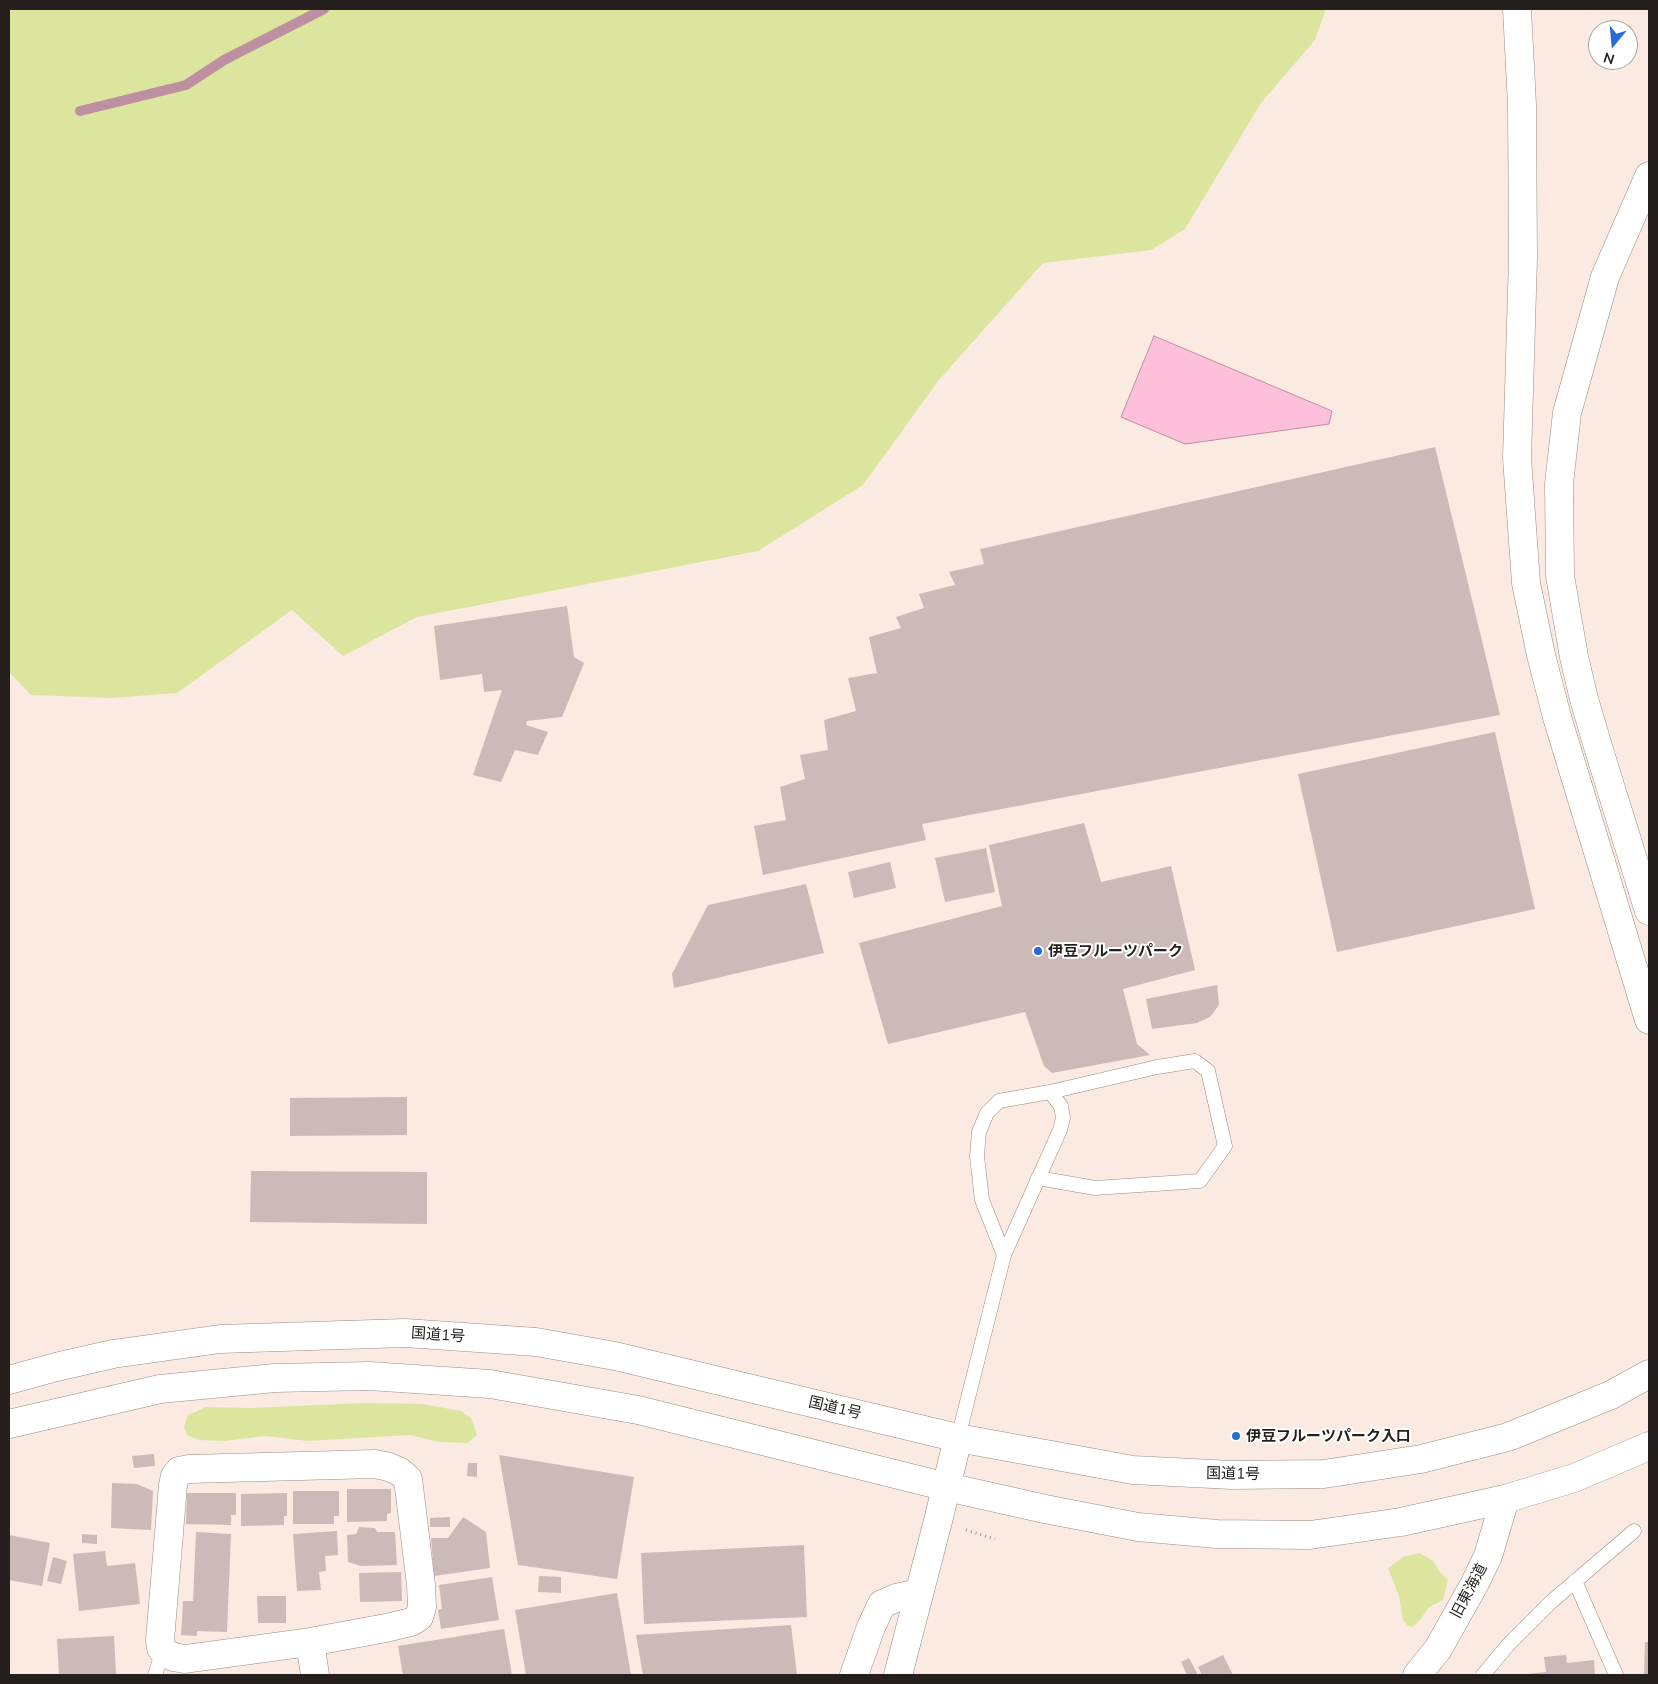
<!DOCTYPE html>
<meta charset="utf-8">
<style>
body{margin:0}
#map{position:relative;width:1658px;height:1684px;overflow:hidden;background:#faeae1;font-family:Mulish,sans-serif}
canvas{display:block}
.frame{position:absolute;inset:0;border:10px solid #25201d;pointer-events:none}
.north{position:absolute;left:1588px;top:20px;width:50px;height:50px;box-sizing:border-box;background:#fff;border:1px solid #a8a6a5;border-radius:50%;rotate:197deg;font-size:14px;font-weight:700;line-height:20px;text-align:center;color:#25201d}
.north::after{content:'';display:block;margin:auto;width:18px;height:22px;background:#256cd8;clip-path:polygon(50% 0,100% 100%,50% 72%,0 100%)}
</style>
<div id="map">
<canvas width="1658" height="1684"></canvas>
<div class="frame"></div>
<div class="north">N</div>
</div>
<script>
const c = document.querySelector('canvas').getContext('2d');
c.lineJoin = 'round';
function fillPath(path, color) {
  c.fillStyle = color;
  c.fill(path, 'evenodd');
}
function shape(rows) {
  const path = new Path2D();
  for (const r of rows) {
    path.moveTo(r[0], r[1]);
    for (let i = 2; i < r.length; i += 2) path.lineTo(r[i], r[i + 1]);
  }
  return path;
}
function trace(path, color, width, dash) {
  c.strokeStyle = color;
  c.lineWidth = width;
  c.lineCap = dash ? 'butt' : 'round';
  c.setLineDash(dash || []);
  c.stroke(path);
}
function label(font, color, halo, rows, align = 'center') {
  c.font = font + ' Mulish,"Noto Sans JP",sans-serif';
  c.lineWidth = 4;
  c.setLineDash([]);
  c.textBaseline = 'middle';
  c.strokeStyle = halo;
  c.fillStyle = color;
  for (const [text, x, y, turn = 0] of rows) {
    c.save();
    c.translate(x, y);
    c.rotate((+turn || 0) * Math.PI / 180);
    c.textAlign = isNaN(turn) ? turn : align;
    if (halo) c.strokeText(text, 0, 0);
    c.fillText(text, 0, 0);
    c.restore();
  }
}
fillPath(shape([
 [9,9,1326,9,1315,40,1261,103,1185,229,1151,250,1043,263,938,381,863,485,758,551,417,617,343,656,292,610,177,693,111,698,31,695,9,672],
 [366,1403,422,1404,461,1411,471,1418,477,1435,467,1443,440,1442,409,1435,308,1441,266,1436,224,1441,200,1440,188,1436,184,1427,188,1415,206,1407,251,1408],
 [1420,1553,1433,1561,1439,1571,1448,1580,1443,1600,1429,1607,1420,1620,1413,1627,1408,1626,1403,1620,1399,1596,1388,1568,1403,1557]
]), '#dbe59e');
const water = shape([
 [1154,336,1332,411,1329,424,1185,444,1121,417,1154,336]
]);
fillPath(water, '#febfda');
trace(water, '#bd8fa1', 1);
trace(shape([
 [80,111,186,85,224,60,324,9]
]), '#bd8fa1', 10);
fillPath(shape([
 [1435,447,1500,715,922,824,926,840,763,875,754,826,786,820,780,787,805,779,800,755,828,750,824,720,856,711,848,678,877,673,869,637,901,628,896,617,924,608,919,594,955,585,949,572,984,564,980,549],
 [567,606,574,657,584,663,562,717,527,721,526,725,548,732,538,755,515,750,501,782,473,775,502,690,484,692,482,674,440,680,434,626],
 [1495,732,1535,909,1337,952,1298,774],
 [1084,823,1101,882,1171,866,1195,970,1123,989,1137,1044,1150,1055,1052,1073,1044,1066,1025,1012,888,1044,859,943,1002,906,989,845],
 [986,848,995,892,945,902,935,858],
 [890,862,896,888,854,898,848,872],
 [806,884,824,953,674,988,672,974,708,905],
 [1217,985,1219,1004,1216,1009,1210,1017,1197,1023,1152,1029,1146,999],
 [407,1097,407,1135,290,1136,290,1098],
 [251,1171,427,1172,427,1224,250,1222],
 [154,1454,155,1466,134,1468,132,1456],
 [499,1455,634,1477,617,1579,518,1565],
 [468,1463,477,1463,477,1477,467,1476],
 [112,1483,137,1484,153,1491,151,1530,111,1528],
 [347,1489,391,1489,391,1513,387,1514,387,1521,347,1522],
 [293,1491,339,1491,339,1516,334,1516,334,1524,293,1524],
 [187,1493,236,1493,236,1515,231,1515,231,1525,186,1524],
 [287,1493,287,1516,284,1516,284,1525,241,1526,241,1494],
 [450,1517,450,1527,430,1527,430,1518],
 [463,1517,486,1532,490,1568,434,1576,431,1538,448,1538],
 [359,1527,375,1528,377,1532,395,1532,397,1565,361,1566,348,1562,347,1535,356,1534],
 [337,1531,338,1555,325,1556,326,1571,319,1572,321,1590,297,1591,293,1534],
 [196,1532,231,1534,227,1632,197,1631,197,1636,181,1635,183,1601,193,1601],
 [82,1534,97,1535,97,1544,82,1543],
 [9,1535,50,1543,42,1586,9,1580],
 [804,1545,807,1617,644,1624,641,1553],
 [105,1551,107,1566,135,1563,140,1604,79,1611,73,1554],
 [53,1557,67,1561,61,1584,47,1581],
 [401,1572,402,1601,360,1602,359,1573],
 [539,1576,561,1577,561,1593,538,1592],
 [492,1577,499,1620,441,1629,438,1610,442,1609,439,1585],
 [617,1593,631,1675,526,1675,515,1610],
 [257,1596,286,1596,286,1623,258,1623],
 [791,1625,797,1675,643,1675,636,1635],
 [504,1629,512,1675,403,1675,398,1646],
 [114,1636,116,1674,59,1675,57,1639],
 [1645,1642,1649,1642,1649,1675,1644,1675],
 [1223,1655,1233,1675,1202,1675,1198,1667],
 [1566,1655,1567,1663,1594,1660,1595,1675,1526,1675,1526,1674,1546,1672,1544,1657],
 [1189,1658,1198,1675,1187,1675,1181,1662]
]), '#ccbab9');
const service = shape([
 [1004,1255,982,1200,977,1156,979,1132,987,1113,999,1101,1050,1092,1157,1067,1195,1061,1208,1071,1225,1146,1200,1181,1095,1188,1038,1178],
 [958,1438,1004,1255,1060,1130,1063,1118,1061,1106,1050,1092],
 [1575,1581,1616,1675],
 [155,1675,163,1651],
 [1483,1675,1508,1645,1551,1602,1634,1531]
]);
const minor = shape([
 [375,1464,389,1467,400,1472,408,1479,421,1585,422,1607,419,1617,411,1622,386,1628,310,1642,185,1659,173,1657,163,1651,161,1648,160,1640,173,1485,175,1476,179,1471,189,1469,375,1464],
 [310,1642,315,1675],
 [854,1675,871,1627,882,1604,896,1598,919,1593],
 [1417,1675,1438,1649,1475,1583,1488,1556,1505,1499]
]);
const tertiary = shape([
 [898,1675,938,1521,958,1438]
]);
const trunk = shape([
 [9,1380,56,1367,113,1354,220,1339,405,1333,536,1342,615,1356,958,1438,1133,1470,1232,1475,1324,1474,1421,1459,1508,1437,1611,1395,1649,1374],
 [9,1424,160,1389,275,1378,369,1376,490,1384,638,1410,947,1487,1045,1509,1138,1527,1217,1534,1310,1535,1401,1522,1505,1499,1574,1478,1649,1446]
]);
const motorway = shape([
 [1517,9,1522,105,1523,258,1517,458,1526,583,1541,655,1557,717,1649,1020],
 [1649,176,1605,277,1567,413,1559,484,1560,576,1574,657,1584,699,1599,750,1649,911]
]);
trace(service, '#998b82', 15);
trace(minor, '#998b82', 29);
trace(tertiary, '#998b82', 29);
trace(trunk, '#998b82', 29);
trace(motorway, '#998b82', 29);
trace(shape([
 [966,1530,995,1539]
]), '#a0958f', 3, [1, 4]);
trace(service, '#fff', 14);
trace(minor, '#fff', 28);
trace(tertiary, '#fff', 28);
trace(trunk, '#fff', 28);
trace(motorway, '#fff', 28);
for (const [x, y, r, color] of [
 [1038,951,5,"#256cd8"],
 [1236,1436,5,"#256cd8"]
]) {
  const dot = new Path2D();
  dot.arc(x, y, r, 0, 2 * Math.PI);
  c.fillStyle = color;
  c.fill(dot);
  trace(dot, '#fff', 2);
}
label('bold 15px', '#25201d', '#fff', [
 ["伊豆フルーツパーク",1048,951],
 ["伊豆フルーツパーク入口",1246,1436]
], 'left');
label('15px', '#25201d', '#fff', [
 ["国道1号",438,1335,4],
 ["国道1号",835,1408,13],
 ["国道1号",1233,1474,1],
 ["旧東海道",1469,1591,-62]
]);
</script>
